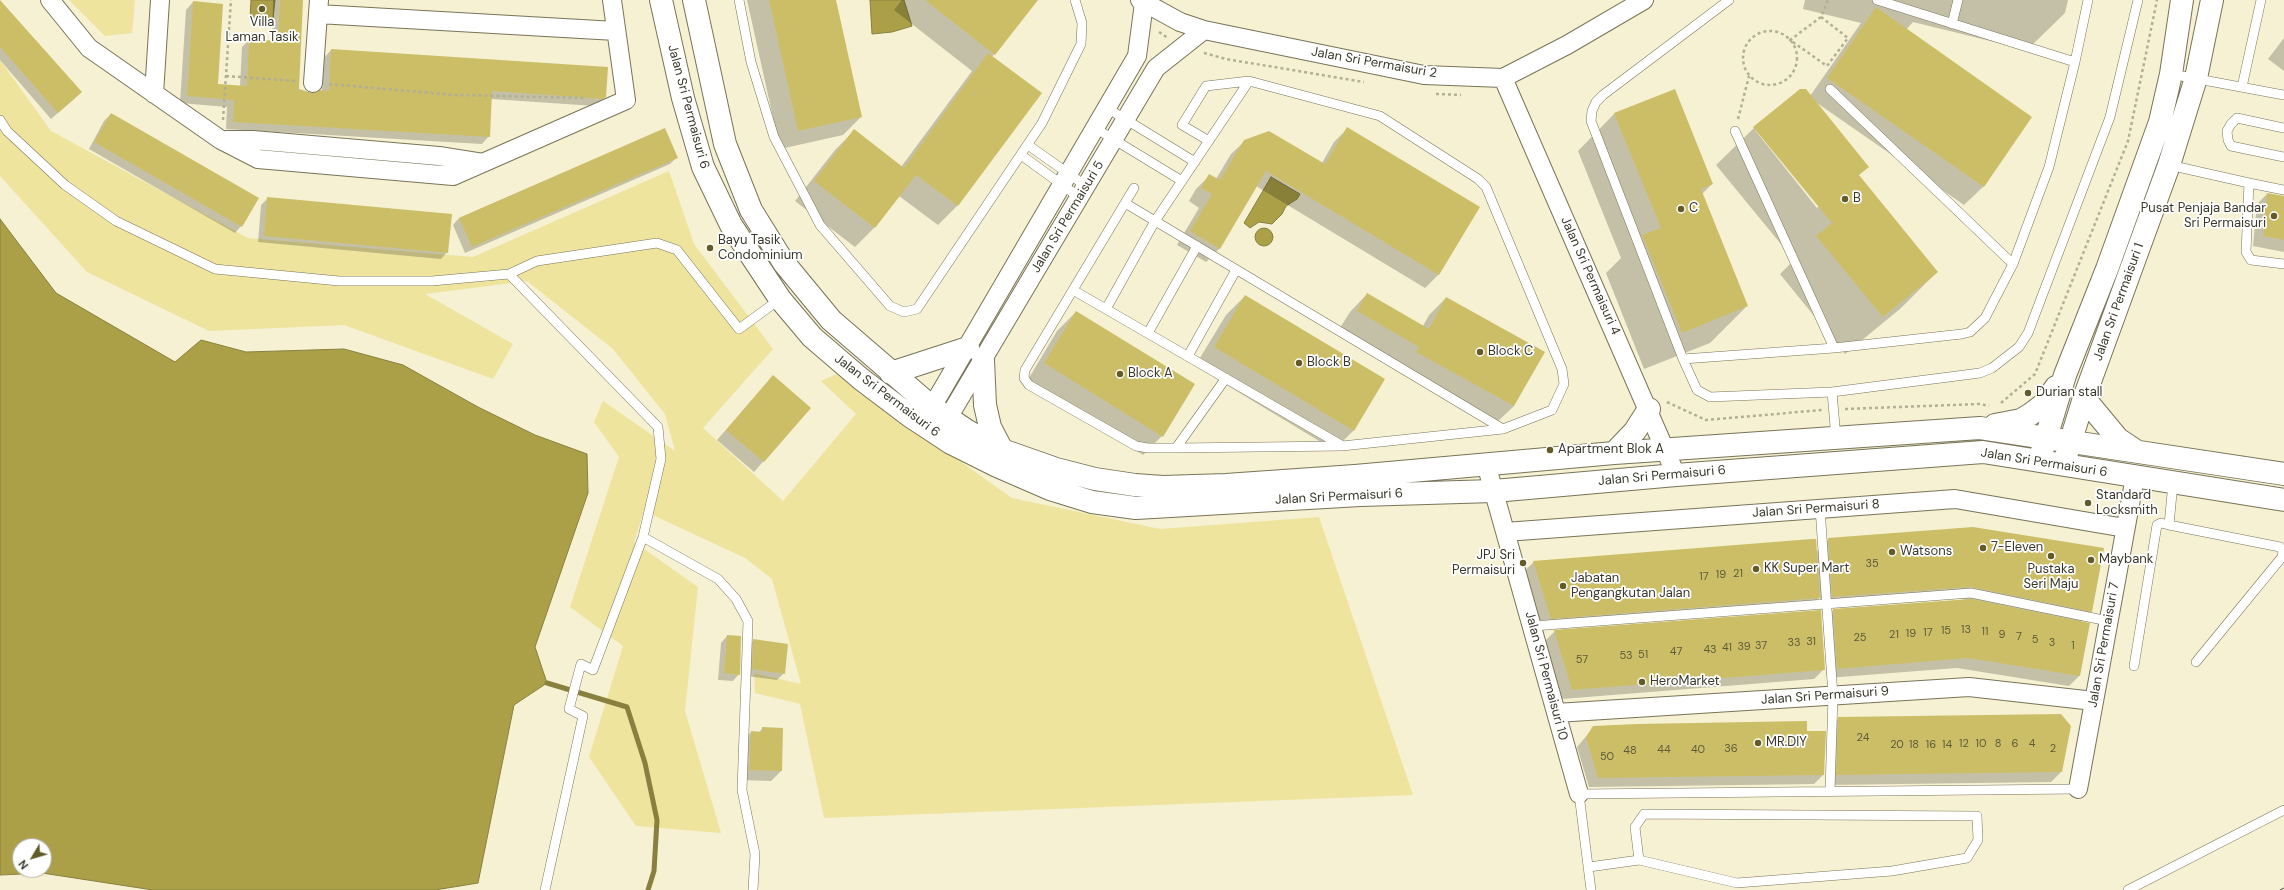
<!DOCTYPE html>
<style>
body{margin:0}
#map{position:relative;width:2284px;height:890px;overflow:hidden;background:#f5f1d2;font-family:"DM Sans",sans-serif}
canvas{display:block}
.north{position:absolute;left:12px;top:838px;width:40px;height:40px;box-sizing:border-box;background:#fff;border:1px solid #b0afaa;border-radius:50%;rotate:232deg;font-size:11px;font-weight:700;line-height:16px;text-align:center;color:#39382b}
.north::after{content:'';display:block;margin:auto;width:14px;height:18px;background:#625b27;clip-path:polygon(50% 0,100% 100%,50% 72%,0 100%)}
</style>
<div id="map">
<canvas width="2284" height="890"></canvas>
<div class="north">N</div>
</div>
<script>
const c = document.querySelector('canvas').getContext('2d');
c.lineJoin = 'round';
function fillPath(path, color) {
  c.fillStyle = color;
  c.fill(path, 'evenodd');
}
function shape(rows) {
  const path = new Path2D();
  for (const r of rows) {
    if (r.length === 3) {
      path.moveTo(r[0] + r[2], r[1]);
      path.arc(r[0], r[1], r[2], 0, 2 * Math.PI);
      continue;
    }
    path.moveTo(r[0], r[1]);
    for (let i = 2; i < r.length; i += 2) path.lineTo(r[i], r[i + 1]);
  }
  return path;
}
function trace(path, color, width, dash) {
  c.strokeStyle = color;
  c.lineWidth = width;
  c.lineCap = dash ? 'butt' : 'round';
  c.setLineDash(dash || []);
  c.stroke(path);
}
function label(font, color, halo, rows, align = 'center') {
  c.font = font + ' "DM Sans",sans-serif';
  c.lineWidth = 3.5;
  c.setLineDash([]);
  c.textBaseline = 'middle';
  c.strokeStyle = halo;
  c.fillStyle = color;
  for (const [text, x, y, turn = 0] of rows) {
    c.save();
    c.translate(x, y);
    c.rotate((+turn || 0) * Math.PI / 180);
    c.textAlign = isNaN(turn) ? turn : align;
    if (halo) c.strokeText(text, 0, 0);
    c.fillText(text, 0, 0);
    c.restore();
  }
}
fillPath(shape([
 [69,0,135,0,132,33,105,36],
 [0,60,51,131,248,238,473,257,669,171,694,244,773,349,703,428,783,501,856,414,821,381,837,374,1012,498,1160,529,1319,517,1413,795,824,818,800,704,755,693,754,673,801,684,772,579,745,558,644,511,634,542,698,587,685,711,721,833,636,826,589,757,623,646,570,607,619,457,594,422,603,401,675,451,665,414,613,349,527,281,425,294,513,344,493,379,344,325,209,331,87,272,0,176]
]), '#eee49d');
const water = shape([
 [251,0,275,0,273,19,250,18,251,0],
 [870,0,904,0,912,26,892,32,872,34,870,0],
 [1271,177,1300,194,1297,199,1286,206,1282,214,1272,224,1259,222,1250,228,1244,223,1271,177],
 [0,219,56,293,175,362,201,340,246,352,344,349,403,365,478,407,535,435,587,454,588,493,535,647,547,683,514,705,478,883,435,890,153,890,42,873,0,875,0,219],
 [20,846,44,846,44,870,20,870,20,846],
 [1264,237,9]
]);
fillPath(water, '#ab9f47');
trace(water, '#89803f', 1);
fillPath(shape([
 [273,0,302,0,298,90,313,95,322,91,324,58,331,50,605,97,595,106,491,99,489,136,482,144,226,129,227,107,180,103,186,10,193,2,217,85,240,87,242,47,249,40,272,41],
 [747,0,835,0,861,117,843,135,780,149],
 [902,0,1032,0,992,57,1040,93,957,206,938,225,899,196,874,228,855,247,795,201,835,150,854,131,901,167,972,71,894,10],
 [1805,0,2068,0,2065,13,2027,50,1913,22,1906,30,1984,186,1964,205,1817,103,1858,176,1937,272,1900,309,1845,354,1780,274,1794,260,1716,165,1754,128,1810,96,1861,23,1803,9],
 [1755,130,1757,130,1819,206,1817,208],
 [0,1,74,99,51,119,0,60],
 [2284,38,2284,71,2268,59],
 [1615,113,1712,184,1702,194,1747,306,1710,343,1644,369,1606,273,1621,258,1578,151],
 [111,114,241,226,235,233,89,149,104,121],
 [1348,128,1439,274,1425,288,1256,186,1219,249,1206,262,1177,245,1199,208,1189,201,1196,189,1210,175,1216,179,1231,154,1245,141,1322,163,1334,142],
 [664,129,676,158,670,164,465,253,453,225,459,218],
 [2267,194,2284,197,2284,252,2253,246,2257,204],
 [268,198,447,252,441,259,258,242,261,205],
 [1367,294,1423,326,1429,315,1446,298,1514,406,1496,423,1340,328,1350,312],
 [1245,296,1384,379,1353,431,1334,450,1195,366,1226,315],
 [1076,312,1162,436,1143,455,1026,383,1057,331],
 [773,376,810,408,754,472,717,440],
 [1829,539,2091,611,2080,622,2079,676,2069,686,1957,668,1827,678,1823,620,1833,610,1966,600,1959,598,1821,609,1820,597,1808,609,1539,629,1522,573,1534,562,1816,552],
 [1555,631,1824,669,1814,679,1562,699,1545,641],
 [727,636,739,674,733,681,718,680,721,643],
 [754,640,784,673,777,680,746,676,747,647],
 [1839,718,2061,772,2051,782,1827,785,1829,728],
 [1594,727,1806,732,1823,775,1814,784,1589,787,1577,747],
 [763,728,782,729,781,771,771,781,740,780,741,743,751,732,758,733]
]), '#0003');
trace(shape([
 [547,683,627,707,645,763,657,820,654,871,648,890]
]), '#89803f', 5);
fillPath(shape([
 [0,0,82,92,58,113,0,47],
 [280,0,303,0,299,89,312,93,320,90,329,91,331,49,608,67,606,97,603,99,492,91,490,137,233,122,234,100,187,96,193,1,223,4,218,84,247,86,249,39,278,41],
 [769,0,836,0,862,117,798,131],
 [925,0,1038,0,995,55],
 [1876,7,2032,117,1984,187,1827,78],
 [988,53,1042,93,958,206,916,175,875,228,814,181,854,129,904,168],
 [1675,89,1713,184,1701,189,1748,306,1682,333,1642,235,1661,228,1614,113],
 [1800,89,1806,89,1869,167,1859,175,1938,272,1883,317,1816,236,1832,223,1753,127],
 [111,113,259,198,242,227,94,142],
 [1347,127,1480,207,1439,275,1266,171,1220,249,1190,231,1212,194,1201,188,1209,174,1220,180,1244,140,1269,131,1325,164],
 [665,128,678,158,472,247,459,218],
 [2267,193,2284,196,2284,240,2263,236],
 [267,197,452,214,448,253,264,236],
 [1367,293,1429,329,1446,297,1545,352,1514,406,1416,352,1419,347,1357,311],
 [1245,295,1385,379,1354,431,1214,347],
 [1076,311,1195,384,1163,437,1044,363],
 [773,375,811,408,764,462,726,430],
 [1973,527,2104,548,2092,612,1971,587,1832,597,1828,538],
 [1812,539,1816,539,1820,598,1551,619,1533,561],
 [1971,599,2090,623,2080,676,1968,658,1837,669,1833,609],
 [1821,610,1825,670,1572,690,1554,630],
 [727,635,741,636,740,675,724,673],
 [753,639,788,644,785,674,752,669],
 [2061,714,2071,726,2062,772,1836,775,1838,717],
 [1807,721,1807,731,1826,731,1824,775,1598,778,1586,737,1593,726,1638,724],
 [762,727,783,728,782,771,749,770,751,731,762,732]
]), '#cbbe67');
const lane = shape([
 [739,0,751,62,774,137,820,225,890,306,904,312,917,309,1042,123,1081,44,1082,23,1075,0],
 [1729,0,1603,95,1596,102,1592,111,1591,121,1683,359,1697,390,1710,397,1832,392,1980,373,1992,368,2019,347,2028,333,2110,117,2138,0],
 [1877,0,2075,62],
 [1952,24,1958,0],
 [2171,74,2284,95],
 [2242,87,2261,0],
 [1830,89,2013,264],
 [1107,108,1195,162],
 [0,120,7,131,65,185,116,221,215,269,339,281,432,281,509,274,658,427,661,459,643,537,593,670,581,664,569,709,583,716,545,890],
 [1095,128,1182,181],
 [2284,128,2237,118,2231,124,2227,131,2228,140,2231,146,2284,157],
 [1735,131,1834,348],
 [1028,145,1086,186],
 [1021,155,1079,197],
 [2169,165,2249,183,2246,252,2251,260,2284,264],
 [2249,183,2284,190],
 [1134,188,1025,370,1024,378,1029,385,1136,446,1148,448,1176,448,1342,446,1503,429,1552,410,1564,384,1562,369,1486,187,1478,179,1380,116,1249,81,1206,86,1182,125,1209,141],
 [1125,203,1503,429],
 [509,274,537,261,657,243,677,250,739,329,780,299],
 [1073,290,1341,445],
 [1106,309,1155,221,1249,81],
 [1148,333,1197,246],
 [1188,356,1236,270],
 [1683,359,1834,348,1962,334,1970,332,1985,318,2013,264,2049,167,2075,62,2088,0],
 [1832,392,1836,438],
 [1176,448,1226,378],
 [1820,508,1833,696,1830,790],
 [2169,525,2173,483],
 [643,537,718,579,736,599,748,621,742,790,755,854,753,890],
 [1533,626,1971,593,2108,621],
 [2134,666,2157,525,2161,523,2169,525,2280,547,2283,551,2282,557,2196,662],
 [1589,867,1639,860,1737,883,1892,871,1967,858,1978,840,1977,816,1644,814,1635,827,1639,860],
 [1591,890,1579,794,2078,789],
 [2128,890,2284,810]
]);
const street = shape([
 [50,0,89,48,221,140,258,159,453,176,626,100,612,0],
 [1140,0,1180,22,1204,30,1424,75,1503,78,1567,45,1644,0],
 [318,14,616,31],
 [1503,78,1676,475],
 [313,83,319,0],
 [154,94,160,0],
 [226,140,253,140,439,156,483,163],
 [932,407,1137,56,1144,3],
 [948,418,1156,68,1204,30],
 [1486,464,1579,794],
 [1505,532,1955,499,2119,527,2126,526],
 [1556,713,1969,687,2094,701],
 [2078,789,2135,477]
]);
const secondary = shape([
 [661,0,683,98,703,167,731,225,780,299,812,337,861,379,910,416,951,443,997,466,1050,489,1092,502,1136,508,1360,495,1494,491,1676,475,1983,452,2284,500],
 [694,0,725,144,751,210,784,263,831,320,932,407,966,430,1002,450,1056,469,1095,479,1135,485,1163,487,1226,485,1355,476,1614,453,1980,428,2284,474],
 [983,360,985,405,990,427,1002,450],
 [891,373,968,348],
 [2084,398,2118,439,2136,451],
 [1995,425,2021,420,2031,414,2044,404,2056,387],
 [2042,451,2065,375,2107,269,2160,122,2171,74,2182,0],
 [1614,453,1635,431,1649,409],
 [2066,456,2084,398,2169,165,2196,78,2212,0]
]);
trace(lane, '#787458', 10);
trace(street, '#787458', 20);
trace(secondary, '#787458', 24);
trace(shape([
 [1821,17,1848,38,1827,66,1790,40,1821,17,1828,0],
 [1770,58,27],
 [1159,32,1168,38],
 [1204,53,1226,59,1364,82],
 [226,76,296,81],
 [329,84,455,95,584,98],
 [1436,94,1461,95],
 [1738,119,1749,76],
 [223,120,231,0],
 [1667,402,1706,420,1822,410],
 [2001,403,2035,374,2128,141,2157,0],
 [1845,409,1980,404,1989,406]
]), '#b1af96', 2.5, [3, 3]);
trace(lane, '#fff', 9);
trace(street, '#fff', 18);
trace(secondary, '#fff', 22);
trace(shape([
 [2280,890,2284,888]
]), '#525041', 1);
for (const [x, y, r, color] of [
 [262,9,4,"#625b27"],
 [1845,199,4,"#625b27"],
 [1681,209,4,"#625b27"],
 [2274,216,4,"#625b27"],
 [710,248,4,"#625b27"],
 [1480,352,4,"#625b27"],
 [1299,363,4,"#625b27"],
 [1120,374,4,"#625b27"],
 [2028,393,4,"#625b27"],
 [1550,450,4,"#625b27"],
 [2088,503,4,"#625b27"],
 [1983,548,4,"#625b27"],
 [1892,552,4,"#625b27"],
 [2051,556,4,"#625b27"],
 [2091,560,4,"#625b27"],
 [1523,563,4,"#625b27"],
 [1756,569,4,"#625b27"],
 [1563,586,4,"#625b27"],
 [1642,682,4,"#625b27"],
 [1758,743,4,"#625b27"]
]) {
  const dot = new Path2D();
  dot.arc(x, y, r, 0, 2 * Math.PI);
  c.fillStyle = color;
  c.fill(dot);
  trace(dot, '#fff', 1.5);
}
label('11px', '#5e5a3a', null, [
 ["35",1872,564],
 ["21",1738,574],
 ["19",1721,575],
 ["17",1704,577],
 ["13",1966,630],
 ["15",1946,631],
 ["11",1985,632],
 ["17",1928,633],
 ["19",1911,634],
 ["21",1894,635],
 ["9",2002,635],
 ["7",2019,637],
 ["25",1860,638],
 ["5",2035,640],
 ["31",1811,642],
 ["33",1794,643],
 ["3",2052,643],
 ["37",1761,646],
 ["1",2073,646],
 ["39",1744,647],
 ["41",1727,648],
 ["43",1710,650],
 ["47",1676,652],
 ["51",1643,655],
 ["53",1626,656],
 ["57",1582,660],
 ["24",1863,738],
 ["12",1964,744],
 ["10",1981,744],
 ["8",1998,744],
 ["6",2015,744],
 ["4",2032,744],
 ["20",1897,745],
 ["18",1914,745],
 ["16",1931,745],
 ["14",1947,745],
 ["36",1731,749],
 ["2",2053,749],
 ["44",1664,750],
 ["40",1698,750],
 ["48",1630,751],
 ["50",1607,757]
]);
label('13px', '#39382b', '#fff', [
 ["Villa",262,23,"center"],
 ["Laman Tasik",262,38,"center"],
 ["B",1853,199],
 ["C",1689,209],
 ["Pusat Penjaja Bandar",2266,209,"right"],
 ["Sri Permaisuri",2266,224,"right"],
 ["Bayu Tasik",718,241],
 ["Condominium",718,256],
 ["Block C",1488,352],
 ["Block B",1307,363],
 ["Block A",1128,374],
 ["Durian stall",2036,393],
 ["Apartment Blok A",1558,450],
 ["Standard",2096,496],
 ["Locksmith",2096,511],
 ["7-Eleven",1991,548],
 ["Watsons",1900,552],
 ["JPJ Sri",1515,556,"right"],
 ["Permaisuri",1515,571,"right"],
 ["Maybank",2099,560],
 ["KK Super Mart",1764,569],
 ["Pustaka",2051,570,"center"],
 ["Seri Maju",2051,585,"center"],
 ["Jabatan",1571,579],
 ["Pengangkutan Jalan",1571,594],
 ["HeroMarket",1650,682],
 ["MR.DIY",1766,743]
], 'left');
label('13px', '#39382b', '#fff', [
 ["Jalan Sri Permaisuri 2",1374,63,10],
 ["Jalan Sri Permaisuri 6",688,107,75],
 ["Jalan Sri Permaisuri 5",1068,217,-59],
 ["Jalan Sri Permaisuri 4",1590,276,66],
 ["Jalan Sri Permaisuri 1",2119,302,-70],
 ["Jalan Sri Permaisuri 6",887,396,37],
 ["Jalan Sri Permaisuri 6",2044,463,9],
 ["Jalan Sri Permaisuri 6",1662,476,-5],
 ["Jalan Sri Permaisuri 6",1339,497,-3],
 ["Jalan Sri Permaisuri 8",1816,509,-4],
 ["Jalan Sri Permaisuri 7",2104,645,-80],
 ["Jalan Sri Permaisuri 10",1546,676,75],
 ["Jalan Sri Permaisuri 9",1825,696,-4]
]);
</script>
